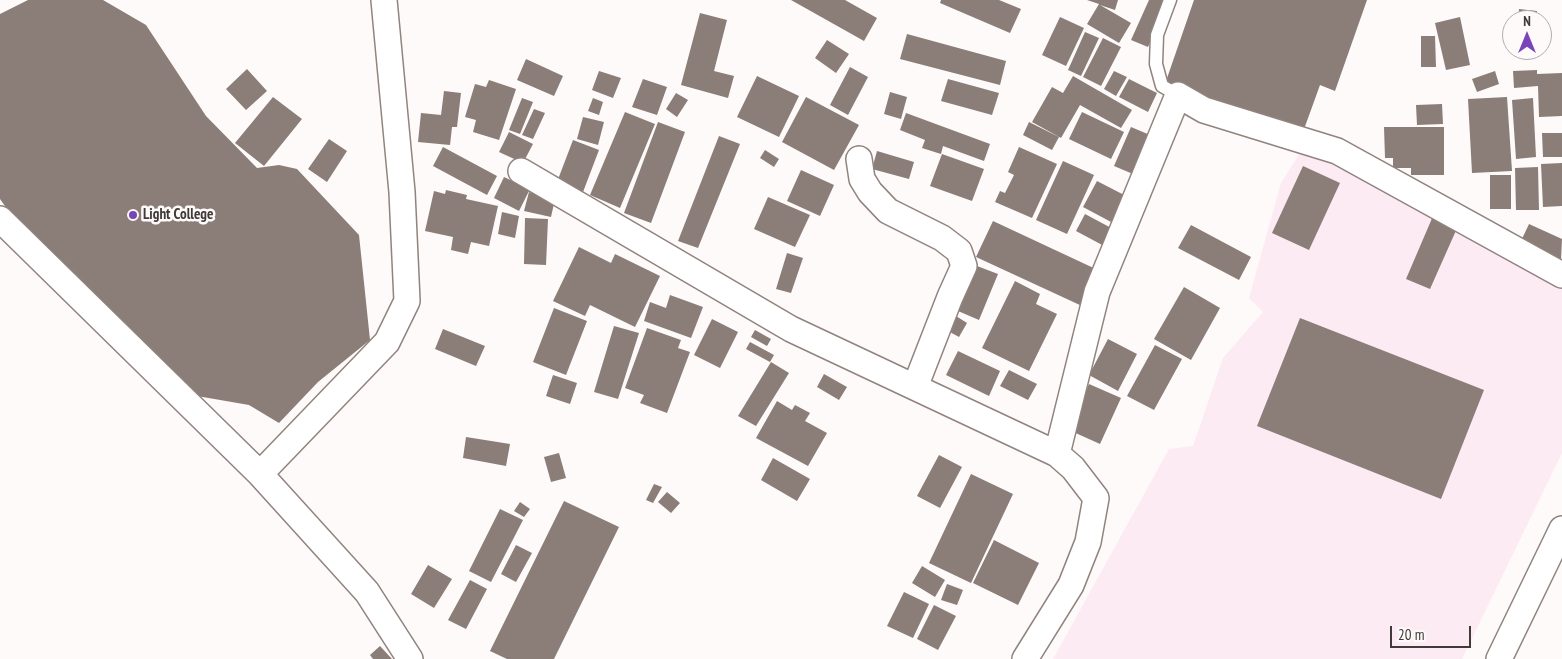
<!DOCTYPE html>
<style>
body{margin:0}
#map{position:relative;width:1562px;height:659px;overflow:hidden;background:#fdfaf9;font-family:"PT Sans Narrow",sans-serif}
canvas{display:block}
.north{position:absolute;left:1502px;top:10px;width:50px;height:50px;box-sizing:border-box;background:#fdfaf9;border:1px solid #b1adac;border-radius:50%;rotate:0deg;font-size:14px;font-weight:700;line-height:20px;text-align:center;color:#403a38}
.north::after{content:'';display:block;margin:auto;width:18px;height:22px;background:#7943ba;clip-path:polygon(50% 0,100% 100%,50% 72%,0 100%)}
.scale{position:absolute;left:1390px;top:626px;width:81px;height:22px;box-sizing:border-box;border:2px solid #403a38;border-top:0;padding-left:6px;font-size:15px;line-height:18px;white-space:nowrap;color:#403a38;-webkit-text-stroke:4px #fdfaf9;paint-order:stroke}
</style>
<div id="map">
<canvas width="1562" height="659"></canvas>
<div class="north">N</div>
<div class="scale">20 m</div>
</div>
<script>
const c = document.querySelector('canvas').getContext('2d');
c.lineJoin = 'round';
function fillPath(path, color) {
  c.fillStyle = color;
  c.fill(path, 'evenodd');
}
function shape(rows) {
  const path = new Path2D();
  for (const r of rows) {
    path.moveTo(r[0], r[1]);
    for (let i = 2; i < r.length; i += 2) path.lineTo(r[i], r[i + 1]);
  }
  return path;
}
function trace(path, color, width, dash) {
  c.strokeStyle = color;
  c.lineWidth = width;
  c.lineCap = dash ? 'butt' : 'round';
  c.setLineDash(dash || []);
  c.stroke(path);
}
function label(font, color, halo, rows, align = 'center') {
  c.font = font + ' "PT Sans Narrow",sans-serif';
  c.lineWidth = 5;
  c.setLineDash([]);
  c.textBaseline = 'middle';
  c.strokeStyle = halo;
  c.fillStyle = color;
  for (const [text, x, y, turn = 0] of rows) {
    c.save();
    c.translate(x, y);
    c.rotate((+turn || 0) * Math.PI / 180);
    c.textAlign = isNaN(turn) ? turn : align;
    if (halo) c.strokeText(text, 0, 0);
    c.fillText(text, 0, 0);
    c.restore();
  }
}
fillPath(shape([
 [1301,151,1334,154,1562,283,1562,453,1462,659,1053,659,1169,449,1193,446,1223,358,1263,312,1249,298,1281,183]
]), '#fdebf4');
fillPath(shape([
 [28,0,103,0,146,25,206,116,257,168,279,165,297,169,359,235,370,340,318,382,279,423,249,405,197,396,29,240,0,199,0,14],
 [791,0,845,0,877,18,864,41],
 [941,0,999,0,1021,9,1010,33,940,3],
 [1087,0,1118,0,1115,10,1100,5,1131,23,1119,43,1087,24,1099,4],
 [1149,0,1168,0,1148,47,1131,40],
 [1194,0,1367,0,1335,91,1320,85,1303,132,1165,84],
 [1519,9,1537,11,1536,20,1518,20],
 [700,13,727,20,714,71,734,76,728,98,681,85],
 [1060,17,1084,28,1066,66,1042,55],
 [1460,17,1470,65,1446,70,1435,23],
 [1085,32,1099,38,1081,76,1068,70],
 [907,34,1006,61,1000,85,900,59],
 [1421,36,1435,36,1436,67,1421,67],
 [1103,38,1121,47,1101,86,1083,77],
 [827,40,849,54,836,73,815,58],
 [526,59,563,76,554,96,517,80],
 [850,67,868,77,848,115,830,105],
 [247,69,267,91,246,110,226,89],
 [1537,70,1537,74,1562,73,1562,116,1539,117,1538,86,1514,88,1513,71],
 [599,71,621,78,613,98,592,90],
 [1114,71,1127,77,1116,96,1104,89],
 [1495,71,1499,84,1477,92,1472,79],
 [757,76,799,96,779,137,737,117],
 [1073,76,1132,110,1121,128,1080,105,1061,138,1032,122,1052,87,1063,93],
 [643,79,667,87,657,115,632,107],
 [948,79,999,93,992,115,941,101],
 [1129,79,1157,93,1148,112,1119,97],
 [489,80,516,89,499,140,473,132,476,120,465,117,475,84,486,87],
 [444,91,461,93,457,127,452,127,450,145,418,142,421,113,441,115],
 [890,92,907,97,901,119,884,114],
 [676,93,688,100,677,117,666,109],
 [273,97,302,119,264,166,235,143],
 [806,97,859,125,834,170,782,142],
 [1507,97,1512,171,1472,173,1468,99],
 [522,98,533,102,520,134,509,130],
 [593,98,603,102,599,115,588,111],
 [1533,98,1536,157,1516,159,1512,100],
 [1442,104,1443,124,1417,125,1416,105],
 [534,109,545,113,533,139,522,135],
 [625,112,655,124,620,208,590,195],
 [1082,112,1124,132,1111,159,1069,139],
 [906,113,990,144,984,161,943,146,941,154,922,148,925,140,900,130],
 [583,117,604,122,598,145,577,139],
 [658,122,685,132,651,223,624,213],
 [1029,122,1059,137,1052,150,1023,135],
 [1131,127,1150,135,1133,174,1114,166],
 [1384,127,1444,127,1444,175,1411,175,1411,168,1393,168,1393,158,1385,158],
 [509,132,533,144,523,163,499,152],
 [1542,133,1562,133,1562,157,1543,157],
 [719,136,740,144,698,248,678,241],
 [329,139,347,151,327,182,308,169],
 [573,140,599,150,583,192,557,182],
 [443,147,497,176,487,195,433,166],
 [1019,147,1057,164,1032,218,995,202,1000,191,1005,193,1014,175,1008,172],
 [765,150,779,159,774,167,760,158],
 [877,151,914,162,909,179,872,169],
 [942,154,984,169,972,201,930,186],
 [1063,161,1094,175,1067,234,1036,220],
 [1562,163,1562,206,1543,207,1541,164],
 [1303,166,1340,183,1309,250,1272,233],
 [1538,167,1539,210,1516,210,1515,168],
 [801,170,834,185,820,216,787,201],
 [1490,175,1511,175,1511,209,1490,209],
 [504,177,530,189,519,211,494,198],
 [1097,181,1128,197,1113,223,1083,207],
 [446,190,467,195,466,199,498,206,489,246,471,242,468,254,451,250,453,237,425,231,434,191,445,194],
 [529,192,555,199,551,217,524,211],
 [768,197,810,215,795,247,754,229],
 [502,212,519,216,515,238,498,234],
 [1085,214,1115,230,1106,247,1076,231],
 [1433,216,1458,226,1430,289,1406,279],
 [525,218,548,219,546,265,524,264],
 [993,221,1100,271,1082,306,976,257],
 [1529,224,1562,239,1561,260,1521,241],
 [1191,225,1251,257,1239,280,1178,248],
 [579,247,611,263,615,254,660,276,635,327,590,305,585,316,553,301],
 [787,253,803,258,791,293,776,289],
 [977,266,998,274,979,320,958,311],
 [1015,281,1040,294,1036,304,1057,314,1029,371,982,348],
 [1184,287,1220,308,1191,360,1154,339],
 [670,295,703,307,691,338,644,321,650,302,666,308],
 [554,308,587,321,566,375,533,362],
 [956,316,967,323,959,337,948,331],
 [1300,318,1484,390,1441,499,1257,426],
 [712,319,738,332,720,368,694,355],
 [614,326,639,333,618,399,594,392],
 [647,328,681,340,678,348,690,352,667,413,640,403,644,395,625,388],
 [443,329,485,346,476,366,435,349],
 [755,330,771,339,767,346,751,337],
 [1108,339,1137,354,1118,391,1089,375],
 [750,342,774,355,770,362,746,349],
 [1155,345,1182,359,1154,410,1127,396],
 [958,351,1000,371,989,396,946,375],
 [771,362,789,373,756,426,738,416],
 [1009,370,1037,384,1028,400,1000,386],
 [824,374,847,387,839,400,817,387],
 [553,375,577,383,570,404,546,396],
 [1089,384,1121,398,1100,444,1069,430],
 [777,401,792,410,795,405,810,413,805,421,827,433,808,466,756,438],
 [466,437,510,444,506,466,463,458],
 [559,453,566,478,551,482,544,457],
 [939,455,962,467,940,508,917,496],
 [773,458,810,479,797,501,761,480],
 [971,474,1013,494,971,583,929,563],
 [654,484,662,487,653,503,646,500],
 [667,492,680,503,671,513,658,502],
 [564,501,619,527,554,659,507,659,490,651],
 [520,502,530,509,524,517,514,511],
 [500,509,523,520,491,582,469,571],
 [994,540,1039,563,1018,605,973,583],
 [516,545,532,553,516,582,501,574],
 [428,565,452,579,434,608,411,594],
 [922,566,945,580,935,597,912,583],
 [470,580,487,589,466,629,448,620],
 [947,584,963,590,957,605,941,600],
 [904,592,929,604,913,638,887,626],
 [934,605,956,616,938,650,917,639],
 [380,646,392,659,373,659,370,655]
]), '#8b7d78');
const service = shape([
 [1170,0,1157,35,1156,64,1162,86,1178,95]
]);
const minor = shape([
 [859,159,862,179,870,192,888,211,942,238,959,251,964,266,950,297,915,387],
 [521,171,791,329,1057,454,1073,468,1096,498,1088,542,1071,585,1025,659],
 [0,219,260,474,367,592,410,659],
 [1057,454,1097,292,1178,95,1204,110,1337,151,1562,275],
 [260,474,387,342,407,301,402,192,384,0],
 [1499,659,1562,529]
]);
trace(service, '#91837e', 15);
trace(minor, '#91837e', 28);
trace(service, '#fff', 12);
trace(minor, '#fff', 25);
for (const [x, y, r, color] of [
 [133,215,5,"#7943ba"]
]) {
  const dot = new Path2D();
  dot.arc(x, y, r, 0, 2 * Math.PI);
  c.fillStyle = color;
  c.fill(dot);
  trace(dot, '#fdfaf9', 2);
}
label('bold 15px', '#403a38', '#fdfaf9', [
 ["Light College",143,215]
], 'left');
</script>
